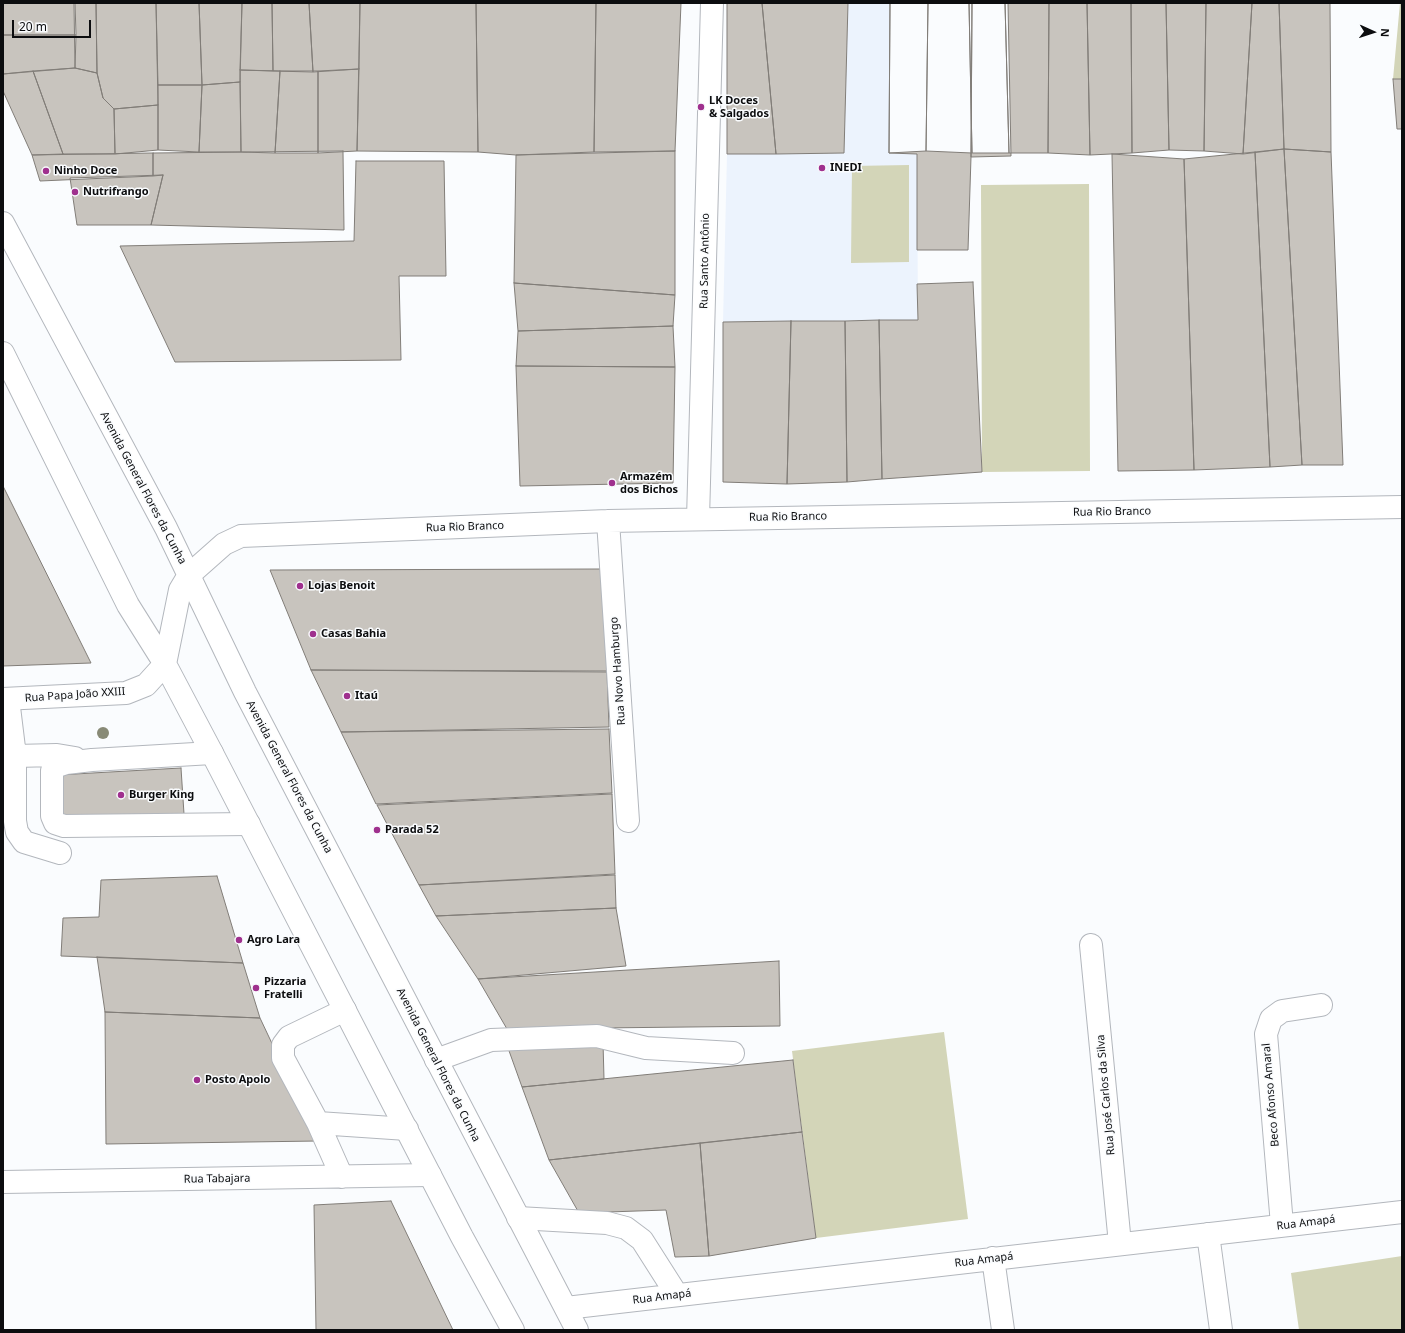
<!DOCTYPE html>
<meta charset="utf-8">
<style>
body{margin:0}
#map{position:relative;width:1405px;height:1333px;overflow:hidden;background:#fafcfe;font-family:"Noto Sans",sans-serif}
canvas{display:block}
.frame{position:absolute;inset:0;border:4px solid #0c0d0f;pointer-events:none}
.north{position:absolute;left:1353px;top:12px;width:40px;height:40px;-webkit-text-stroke:3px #fafcfe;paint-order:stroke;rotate:93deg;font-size:11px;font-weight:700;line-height:16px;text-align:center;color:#0c0d0f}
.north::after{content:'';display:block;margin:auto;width:14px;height:18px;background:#0c0d0f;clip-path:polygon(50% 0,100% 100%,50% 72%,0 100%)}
.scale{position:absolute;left:12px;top:20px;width:79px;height:18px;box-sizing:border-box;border:2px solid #0c0d0f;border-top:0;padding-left:5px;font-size:12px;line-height:14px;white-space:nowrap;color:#0c0d0f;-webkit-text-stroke:3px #fafcfe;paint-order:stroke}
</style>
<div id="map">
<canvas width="1405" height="1333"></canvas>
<div class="frame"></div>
<div class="north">N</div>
<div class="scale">20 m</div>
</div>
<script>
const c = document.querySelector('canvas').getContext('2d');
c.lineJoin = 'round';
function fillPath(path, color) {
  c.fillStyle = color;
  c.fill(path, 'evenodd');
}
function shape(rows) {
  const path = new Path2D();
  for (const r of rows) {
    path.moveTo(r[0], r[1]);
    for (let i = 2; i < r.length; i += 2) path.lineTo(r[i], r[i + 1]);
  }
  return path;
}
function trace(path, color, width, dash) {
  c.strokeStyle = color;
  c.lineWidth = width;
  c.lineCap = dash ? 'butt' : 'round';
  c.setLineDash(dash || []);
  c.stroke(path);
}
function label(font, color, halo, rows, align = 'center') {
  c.font = font + ' "Noto Sans",sans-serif';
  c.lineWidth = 3;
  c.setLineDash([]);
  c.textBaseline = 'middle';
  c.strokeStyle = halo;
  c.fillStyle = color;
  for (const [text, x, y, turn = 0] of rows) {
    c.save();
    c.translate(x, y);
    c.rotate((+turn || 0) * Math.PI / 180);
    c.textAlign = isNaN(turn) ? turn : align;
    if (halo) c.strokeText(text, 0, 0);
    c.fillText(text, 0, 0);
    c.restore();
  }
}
fillPath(shape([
 [848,3,890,3,889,153,917,154,918,320,723,322,727,154,844,153]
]), '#ecf3fd');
fillPath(shape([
 [1400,3,1402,3,1402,79,1393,79],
 [909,165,909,262,851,263,852,166],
 [1089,184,1090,471,982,472,981,185],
 [944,1032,968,1219,816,1238,792,1051],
 [1402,1256,1402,1330,1299,1330,1291,1273]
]), '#d3d5b8');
const building = shape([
 [3,3,75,3,76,35,3,35,3,3],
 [74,3,96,3,97,73,75,68,74,3],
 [96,3,156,3,158,105,114,109,103,98,97,73,96,3],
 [156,3,199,3,202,85,158,85,156,3],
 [199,3,242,3,240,82,202,85,199,3],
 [242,3,272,3,273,71,240,70,242,3],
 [272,3,309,3,313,72,273,71,272,3],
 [309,3,360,3,359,69,313,72,309,3],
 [360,3,476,3,478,152,357,151,360,3],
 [476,3,596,3,594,152,516,155,478,152,476,3],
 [596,3,681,3,675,151,594,152,596,3],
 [727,3,762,3,776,154,727,154,727,3],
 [762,3,848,3,844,153,776,154,762,3],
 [890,3,972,3,971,157,968,250,917,250,917,154,889,153,890,3],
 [890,3,928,3,926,151,889,153,890,3],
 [928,3,969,3,972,153,926,151,928,3],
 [969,3,1005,3,1009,153,972,153,969,3],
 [972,3,1008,3,1011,156,971,157,972,3],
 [1005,3,1049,3,1048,153,1009,153,1005,3],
 [1049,3,1087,3,1090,155,1048,153,1049,3],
 [1087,3,1131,3,1132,153,1090,155,1087,3],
 [1131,3,1166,3,1169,150,1132,153,1131,3],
 [1166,3,1206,3,1204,151,1169,150,1166,3],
 [1206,3,1252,3,1243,154,1204,151,1206,3],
 [1252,3,1279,3,1284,149,1243,154,1252,3],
 [1279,3,1330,3,1331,152,1284,149,1279,3],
 [3,35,76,35,75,68,3,74,3,35],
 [75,68,97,73,103,98,114,109,115,154,63,154,33,71,75,68],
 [359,69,357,151,318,153,318,71,359,69],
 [240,70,280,71,275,153,241,152,240,70],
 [33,71,63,154,32,155,3,91,3,74,33,71],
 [280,71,318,71,318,153,275,153,280,71],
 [1393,79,1402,79,1402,129,1397,129,1393,79],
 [240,82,241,152,199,152,202,85,240,82],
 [158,85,202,85,199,152,158,150,158,85],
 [158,105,158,150,115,154,114,109,158,105],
 [1284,149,1302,465,1270,467,1255,152,1284,149],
 [1284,149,1331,152,1343,465,1302,465,1284,149],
 [343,151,344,230,151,225,163,175,153,176,153,153,343,151],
 [675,151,675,295,514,283,516,155,675,151],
 [1255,152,1270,467,1194,470,1184,159,1255,152],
 [153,153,153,176,40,181,32,155,153,153],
 [1112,154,1184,159,1194,470,1118,471,1112,154],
 [356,161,444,161,446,276,399,276,401,360,175,362,120,246,354,241,356,161],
 [163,175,151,225,77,225,70,178,163,175],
 [973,282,982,472,882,479,879,320,918,320,917,284,973,282],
 [514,283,675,295,673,326,518,331,514,283],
 [879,320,882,479,847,482,845,321,879,320],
 [791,321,787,484,723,482,723,322,791,321],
 [791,321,845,321,847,482,787,484,791,321],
 [673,326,675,367,516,366,518,331,673,326],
 [516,366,675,367,673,483,520,486,516,366],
 [3,486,91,663,3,666,3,486],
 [604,569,608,671,311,670,270,570,604,569],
 [311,670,607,672,609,727,341,732,311,670],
 [609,729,612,793,376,804,341,732,609,729],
 [181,768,184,814,60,821,57,775,181,768],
 [612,794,615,874,419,885,377,805,612,794],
 [615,875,616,908,436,916,419,885,615,875],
 [217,876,243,963,61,956,63,918,99,917,101,880,217,876],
 [616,908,626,966,478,979,436,916,616,908],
 [97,957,243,963,260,1018,105,1012,97,957],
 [779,961,780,1026,507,1029,478,979,779,961],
 [105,1012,260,1018,318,1141,106,1144,105,1012],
 [603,1042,604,1079,522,1087,508,1048,603,1042],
 [793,1060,802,1132,549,1160,522,1087,793,1060],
 [802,1132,816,1238,709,1256,700,1143,802,1132],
 [700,1143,709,1256,675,1257,666,1210,579,1213,549,1160,700,1143],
 [391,1201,453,1330,316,1330,314,1205,391,1201]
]);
fillPath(building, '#c8c4be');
trace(building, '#817d78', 1);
const minor = shape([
 [698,519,712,3],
 [608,521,628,821],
 [189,575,224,544,241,536,608,521,1402,507],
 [8,699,15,756],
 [212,753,92,760,66,763,57,766,52,771,52,816,55,823,64,826,249,824],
 [60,853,24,842,17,832,15,821,15,756,57,755,75,758],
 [1091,945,1120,1244],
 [436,1060,491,1040,597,1036,646,1048,733,1053],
 [318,1123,407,1129],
 [342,1177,318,1123,283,1058,283,1045,289,1037,345,1010],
 [3,1182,430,1175],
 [518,1218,607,1223,626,1228,642,1240,677,1295],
 [1282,1225,1266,1034,1271,1019,1282,1011,1321,1005],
 [1208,1234,1221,1330],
 [993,1258,1003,1330],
 [566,1308,1402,1212]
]);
const major = shape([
 [3,223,166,528,245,692,577,1330],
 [3,353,128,605,165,664,212,753,462,1237,513,1330],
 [3,699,126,693,146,685,165,664,180,590,189,575]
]);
trace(minor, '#b3b7bd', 24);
trace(major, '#b3b7bd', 24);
trace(minor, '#fff', 22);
trace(major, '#fff', 22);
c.fillStyle = '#888a76';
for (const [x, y] of [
 [103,733]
]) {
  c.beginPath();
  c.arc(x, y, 6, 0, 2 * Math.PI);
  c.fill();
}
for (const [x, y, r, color] of [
 [701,107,4,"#9f308e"],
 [822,168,4,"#9f308e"],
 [46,171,4,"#9f308e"],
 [75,192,4,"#9f308e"],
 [612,483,4,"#9f308e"],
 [300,586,4,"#9f308e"],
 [313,634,4,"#9f308e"],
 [347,696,4,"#9f308e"],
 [121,795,4,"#9f308e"],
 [377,830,4,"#9f308e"],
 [239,940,4,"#9f308e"],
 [256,988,4,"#9f308e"],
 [197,1080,4,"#9f308e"]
]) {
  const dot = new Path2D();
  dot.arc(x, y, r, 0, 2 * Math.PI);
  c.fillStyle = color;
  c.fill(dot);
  trace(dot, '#fafcfe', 1.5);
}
label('bold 11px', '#0c0d0f', '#fafcfe', [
 ["LK Doces",709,101],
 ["& Salgados",709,114],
 ["INEDI",830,168],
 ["Ninho Doce",54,171],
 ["Nutrifrango",83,192],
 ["Armazém",620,477],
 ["dos Bichos",620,490],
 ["Lojas Benoit",308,586],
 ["Casas Bahia",321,634],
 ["Itaú",355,696],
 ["Burger King",129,795],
 ["Parada 52",385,830],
 ["Agro Lara",247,940],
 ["Pizzaria",264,982],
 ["Fratelli",264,995],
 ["Posto Apolo",205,1080]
], 'left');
label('11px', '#0c0d0f', '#fafcfe', [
 ["Rua Santo Antônio",705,261,-89],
 ["Avenida General Flores da Cunha",143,488,62],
 ["Rua Rio Branco",1112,512,-1],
 ["Rua Rio Branco",788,517,-1],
 ["Rua Rio Branco",465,527,-2],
 ["Rua Novo Hamburgo",618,671,-94],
 ["Rua Papa João XXIII",75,695,-4],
 ["Avenida General Flores da Cunha",289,777,62],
 ["Avenida General Flores da Cunha",438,1065,63],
 ["Rua José Carlos da Silva",1106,1095,-95],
 ["Beco Afonso Amaral",1271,1095,-95],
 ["Rua Tabajara",217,1179,-1],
 ["Rua Amapá",1306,1223,-7],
 ["Rua Amapá",984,1260,-7],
 ["Rua Amapá",662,1297,-7]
]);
</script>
